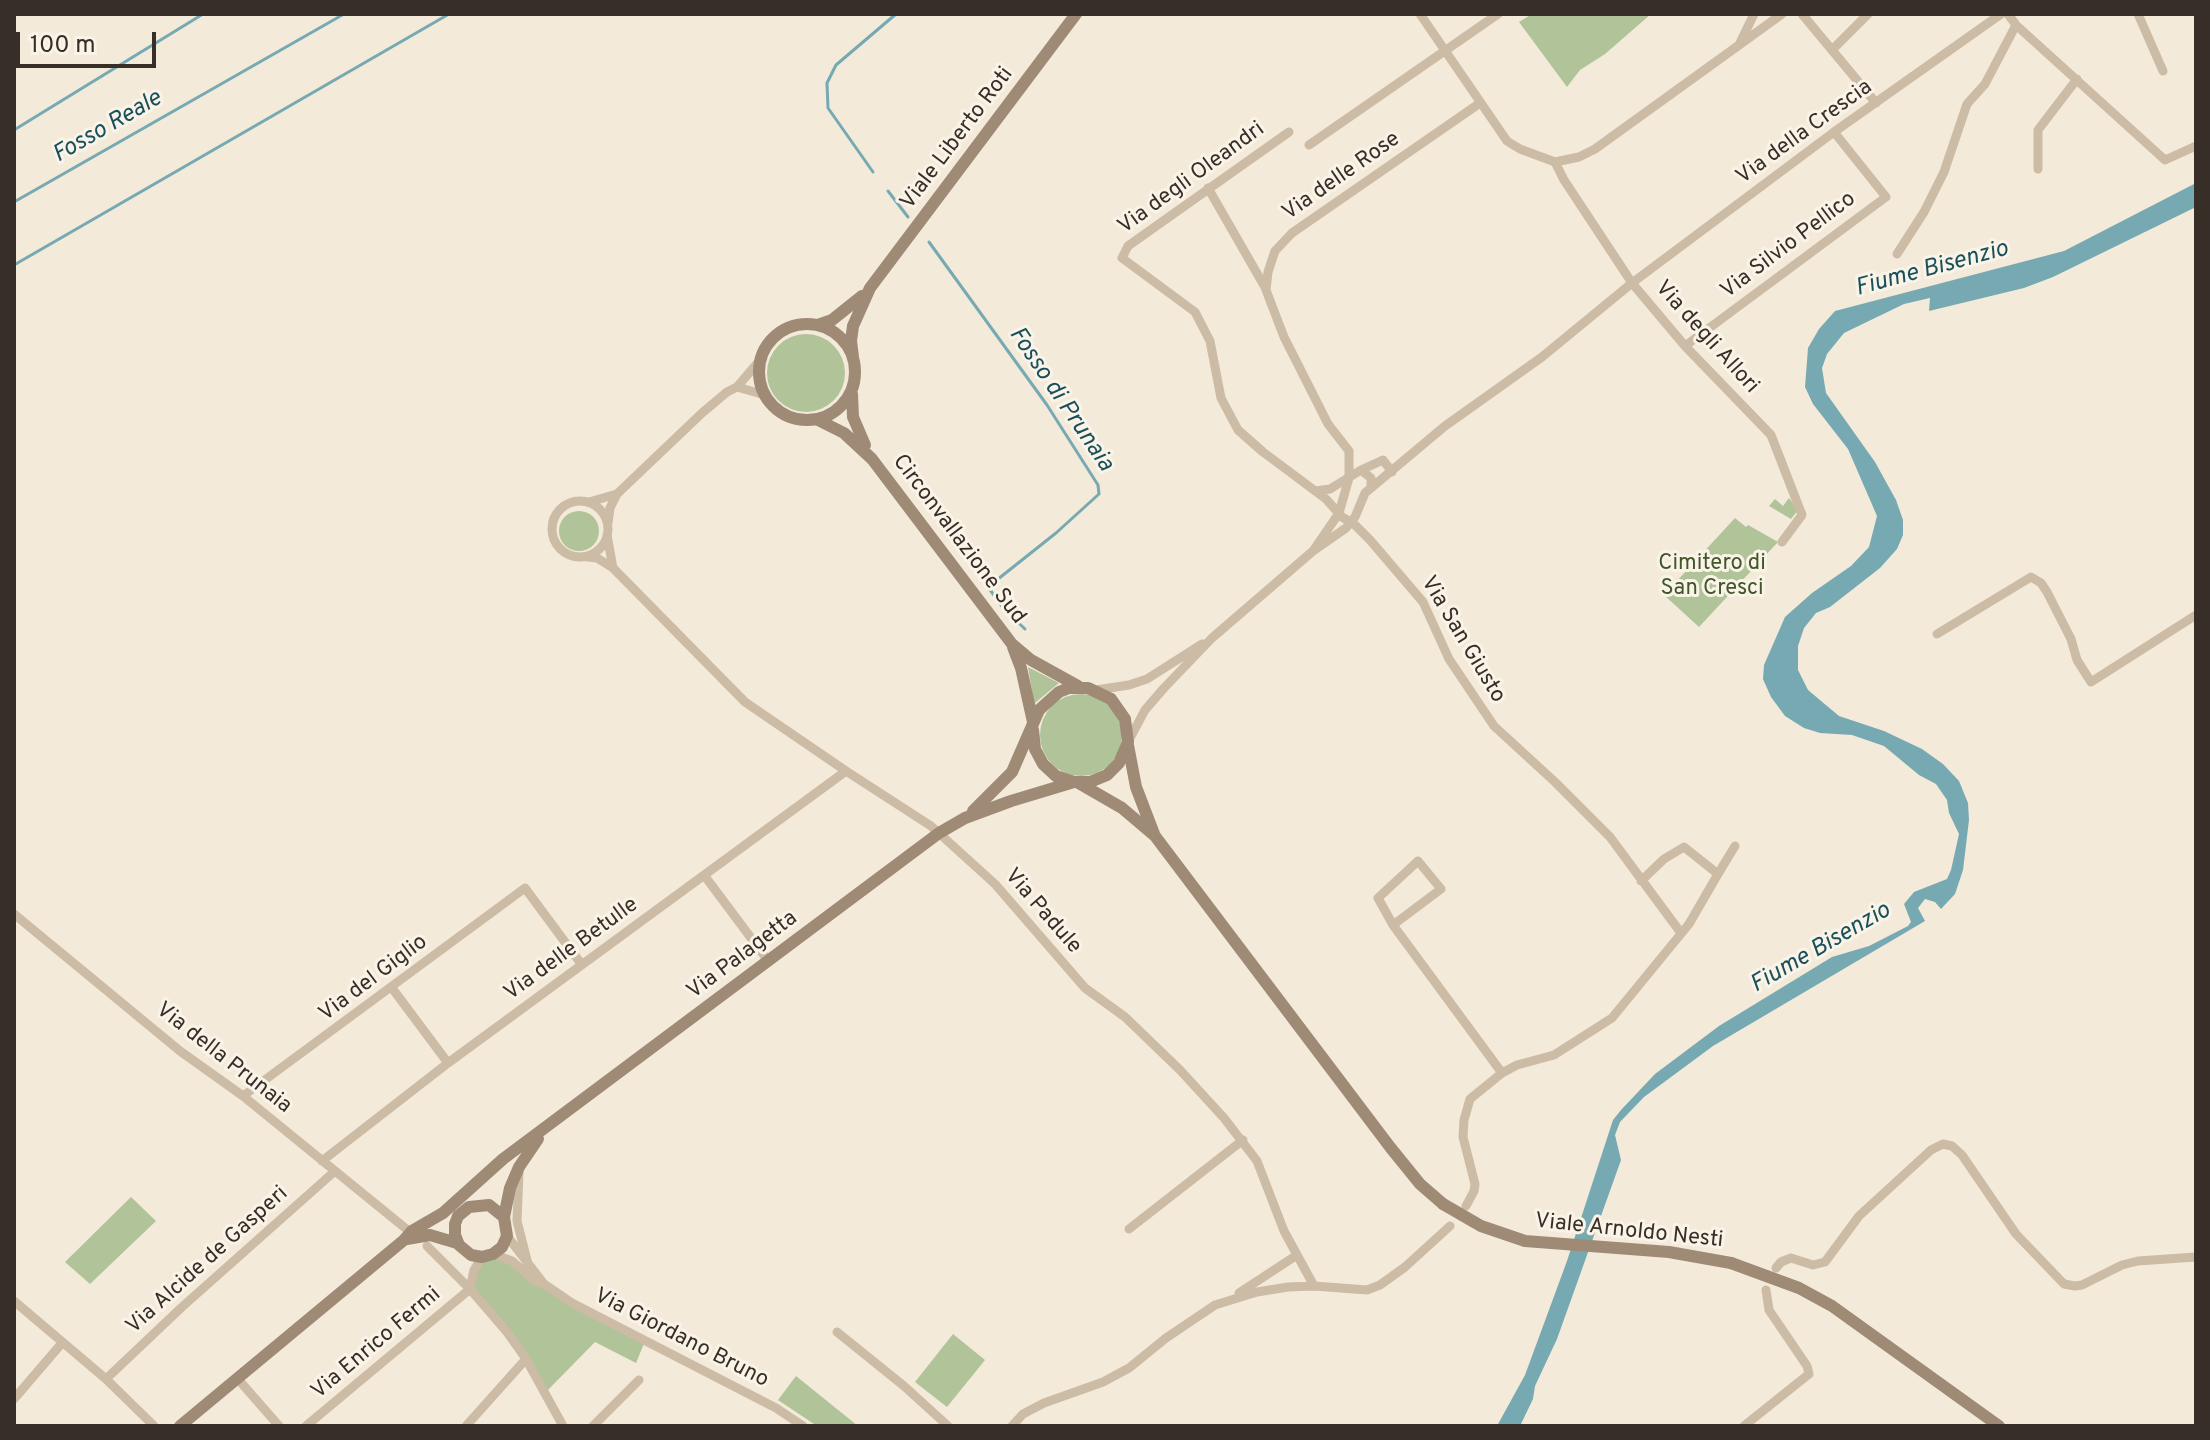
<!DOCTYPE html>
<style>
body{margin:0}
#map{position:relative;width:2210px;height:1440px;overflow:hidden;background:#f3eada;font-family:Overpass,sans-serif}
canvas{display:block}
.frame{position:absolute;inset:0;border:16px solid #372e27;pointer-events:none}
.scale{position:absolute;left:16px;top:32px;width:140px;height:36px;box-sizing:border-box;border:4px solid #372e27;border-top:0;padding-left:10px;font-size:24px;line-height:28px;white-space:nowrap;color:#372e27;-webkit-text-stroke:6px #faf3e7;paint-order:stroke}
</style>
<div id="map">
<canvas width="2210" height="1440"></canvas>
<div class="frame"></div>
<div class="scale">100 m</div>
</div>
<script>
const c = document.querySelector('canvas').getContext('2d');
c.lineJoin = 'round';
function fillPath(path, color) {
  c.fillStyle = color;
  c.fill(path, 'evenodd');
}
function shape(rows) {
  const path = new Path2D();
  for (const r of rows) {
    if (r.length === 3) {
      path.moveTo(r[0] + r[2], r[1]);
      path.arc(r[0], r[1], r[2], 0, 2 * Math.PI);
      continue;
    }
    path.moveTo(r[0], r[1]);
    for (let i = 2; i < r.length; i += 2) path.lineTo(r[i], r[i + 1]);
  }
  return path;
}
function trace(path, color, width, dash) {
  c.strokeStyle = color;
  c.lineWidth = width;
  c.lineCap = dash ? 'butt' : 'round';
  c.setLineDash(dash || []);
  c.stroke(path);
}
function label(font, color, halo, rows, align = 'center') {
  c.font = font + ' Overpass,sans-serif';
  c.lineWidth = 6;
  c.setLineDash([]);
  c.textBaseline = 'middle';
  c.strokeStyle = halo;
  c.fillStyle = color;
  for (const [text, x, y, turn = 0] of rows) {
    c.save();
    c.translate(x, y);
    c.rotate((+turn || 0) * Math.PI / 180);
    c.textAlign = isNaN(turn) ? turn : align;
    if (halo) c.strokeText(text, 0, 0);
    c.fillText(text, 0, 0);
    c.restore();
  }
}
fillPath(shape([
 [1532,14,1651,14,1605,54,1580,70,1567,87,1519,22],
 [806,373,39],
 [1789,498,1798,510,1791,519,1769,506,1775,499,1783,506],
 [579,531,20],
 [1735,518,1746,527,1748,525,1778,542,1699,627,1664,595],
 [1028,667,1059,683,1035,703,1034,703],
 [1081,735,41],
 [131,1197,156,1221,90,1284,65,1262],
 [493,1254,645,1341,636,1363,595,1342,544,1394,534,1376,470,1289,474,1270],
 [953,1334,985,1360,947,1407,915,1382],
 [796,1376,858,1426,817,1426,778,1400]
]), '#b0c399');
fillPath(shape([
 [2196,183,2196,207,2053,277,2024,288,1929,311,1930,298,1904,304,1844,333,1827,354,1822,368,1826,393,1875,462,1896,500,1903,520,1903,535,1897,549,1880,568,1830,607,1816,613,1804,628,1798,646,1798,670,1808,690,1839,716,1884,731,1922,749,1943,764,1959,781,1968,803,1969,820,1963,870,1955,894,1941,909,1935,902,1925,899,1918,908,1925,921,1713,1046,1644,1097,1620,1122,1615,1135,1621,1160,1557,1339,1535,1386,1533,1399,1520,1426,1497,1426,1525,1375,1567,1261,1613,1120,1621,1110,1655,1074,1719,1026,1832,957,1869,946,1908,926,1911,922,1904,904,1914,892,1947,879,1951,870,1959,834,1949,813,1947,800,1936,784,1919,775,1884,746,1852,735,1820,733,1804,728,1785,716,1771,697,1763,679,1764,665,1785,617,1812,593,1851,566,1869,547,1877,516,1848,449,1813,404,1805,387,1808,348,1819,329,1835,311,2064,251]
]), '#77a9b2');
trace(shape([
 [14,130,203,14],
 [873,172,828,108,827,83,836,65,896,14],
 [888,191,908,217],
 [14,202,344,14],
 [929,242,1047,405,1098,485,1099,494,1056,533,988,587,1004,609,1025,629],
 [14,265,449,14]
]), '#77a9b2', 3);
trace(shape([
 [1420,14,1507,141,1520,149,1555,162,1579,157,1595,149,1782,14],
 [1802,14,1876,103],
 [2008,14,2016,25,2165,160,2196,146],
 [2138,14,2163,71],
 [1740,43,1754,14],
 [1832,50,1868,14],
 [1289,132,1128,246,1122,258,1195,312,1210,341,1221,398,1238,430,1263,452,1326,499,1342,517,1354,524,1370,540,1423,602,1449,659,1494,726,1555,782,1610,837,1681,933],
 [1309,145,1498,14],
 [1555,162,1564,180,1632,283,1685,346,1771,435,1802,515,1782,542],
 [2038,169,2038,130,2077,79],
 [1208,188,1266,289],
 [1897,254,1924,212,1944,172,1967,104,1985,84,2016,25],
 [1685,346,1886,197,1834,132],
 [761,359,737,387,765,395],
 [1361,470,1383,460,1392,472],
 [1315,491,1330,489,1361,470,1371,478,1371,488],
 [617,494,702,413,727,392,737,387],
 [580,529,28],
 [589,502,617,494,610,508,608,523],
 [1313,551,1346,528,1355,517,1365,493,1445,426,1542,357,1632,283,1834,132,2001,14],
 [588,557,597,558,613,568,607,535],
 [613,568,745,702,846,771,931,826,995,884,1085,988,1125,1017,1180,1070,1224,1118,1257,1161,1284,1231,1314,1286],
 [1937,634,2031,577,2041,583,2047,592,2071,639,2077,660,2091,682,2196,615],
 [1096,690,1129,685,1147,679,1202,644],
 [1128,742,1145,710,1164,688,1212,638,1313,551,1339,513,1349,478,1349,451,1328,424,1284,337,1266,290,1268,272,1275,251,1292,233,1480,103],
 [1718,874,1735,846],
 [704,875,769,962],
 [14,914,180,1051,243,1096,410,1232],
 [1393,925,1441,889,1418,861,1378,898,1393,925,1502,1073],
 [392,988,448,1063],
 [243,1096,525,888,582,965],
 [322,1161,448,1063,846,771],
 [519,1173,517,1221,528,1264],
 [1466,1206,1474,1191,1475,1184,1463,1137,1464,1120,1470,1099,1502,1073,1517,1065,1554,1055,1612,1018,1689,924,1718,874,1684,847,1664,859,1641,881],
 [1129,1229,1243,1140],
 [507,1236,544,1284],
 [427,1246,470,1289,507,1332,526,1359,563,1426],
 [493,1254,512,1261,536,1282,544,1284,572,1303,776,1408,803,1426],
 [1776,1268,1781,1262,1791,1258,1813,1265,1825,1262,1859,1216,1931,1150,1943,1144,1952,1146,1962,1155,2016,1234,2064,1284,2075,1286,2082,1285,2122,1265,2138,1261,2196,1257],
 [470,1289,474,1270,482,1257],
 [1239,1293,1297,1255],
 [14,1301,106,1379,154,1426],
 [837,1332,904,1386,948,1426],
 [237,1378,279,1426],
 [106,1379,182,1307,335,1171],
 [14,1399,62,1343],
 [306,1426,470,1289],
 [466,1426,526,1359],
 [593,1426,639,1380],
 [1012,1426,1023,1414,1044,1403,1103,1382,1129,1368,1166,1338,1215,1305,1257,1292,1288,1287,1314,1286,1367,1290,1380,1285,1405,1267,1450,1226],
 [1744,1426,1809,1374,1807,1366,1769,1310,1766,1290]
]), '#ccbba5', 9);
trace(shape([
 [807,372,48],
 [818,325,832,320,862,296],
 [853,357,851,341,853,326,870,288,1076,14],
 [852,394,853,417,865,445],
 [818,420,844,433,872,459,1012,644,1031,660,1078,686],
 [1013,647,1021,668,1033,722],
 [1128,745,1136,787,1154,834],
 [1077,782,1122,808,1155,836,1390,1147,1420,1184,1443,1204],
 [973,811,1012,772,1039,710,1059,692,1069,688,1088,688,1111,699,1125,719,1128,742,1119,763,1107,775,1090,782,1074,782,1056,776,1043,764,1035,749,1033,730],
 [504,1217,489,1205,469,1207,458,1216,455,1224,455,1235,459,1245,471,1255,482,1257,493,1254,502,1247,507,1236,504,1217,510,1188,519,1167,538,1139],
 [407,1239,430,1235,457,1243],
 [1731,1263,1799,1288,1832,1306,1999,1426],
 [180,1426,404,1240,412,1231,443,1213,503,1159,939,833,965,818,1011,801,1074,782]
]), '#9f8a76', 12);
trace(shape([
 [1443,1204,1481,1226,1525,1241,1669,1252,1731,1263]
]), '#9f8a76', 12);
label('22px', '#372e27', '#faf3e7', [
 ["Via della Crescia",1805,133,-36],
 ["Viale Liberto Roti",958,139,-53],
 ["Via delle Rose",1342,177,-35],
 ["Via degli Oleandri",1192,179,-36],
 ["Via Silvio Pellico",1789,246,-37],
 ["Via degli Allori",1706,338,48],
 ["Circonvallazione Sud",958,540,53],
 ["Via San Giusto",1462,640,59],
 ["Via Padule",1042,912,49],
 ["Via delle Betulle",572,950,-36],
 ["Via Palagetta",743,956,-37],
 ["Via del Giglio",374,979,-37],
 ["Via della Prunaia",223,1059,38],
 ["Viale Arnoldo Nesti",1629,1232,6],
 ["Via Alcide de Gasperi",208,1261,-42],
 ["Via Giordano Bruno",681,1339,27],
 ["Via Enrico Fermi",377,1344,-40]
]);
label('22px', '#415729', '#faf3e7', [
 ["Cimitero di",1712,565],
 ["San Cresci",1712,590]
]);
label('italic 24px', '#1a505b', '#faf3e7', [
 ["Fosso Reale",108,128,-30],
 ["Fiume Bisenzio",1932,270,-15],
 ["Fosso di Prunaia",1060,400,56],
 ["Fiume Bisenzio",1821,949,-30]
]);
</script>
